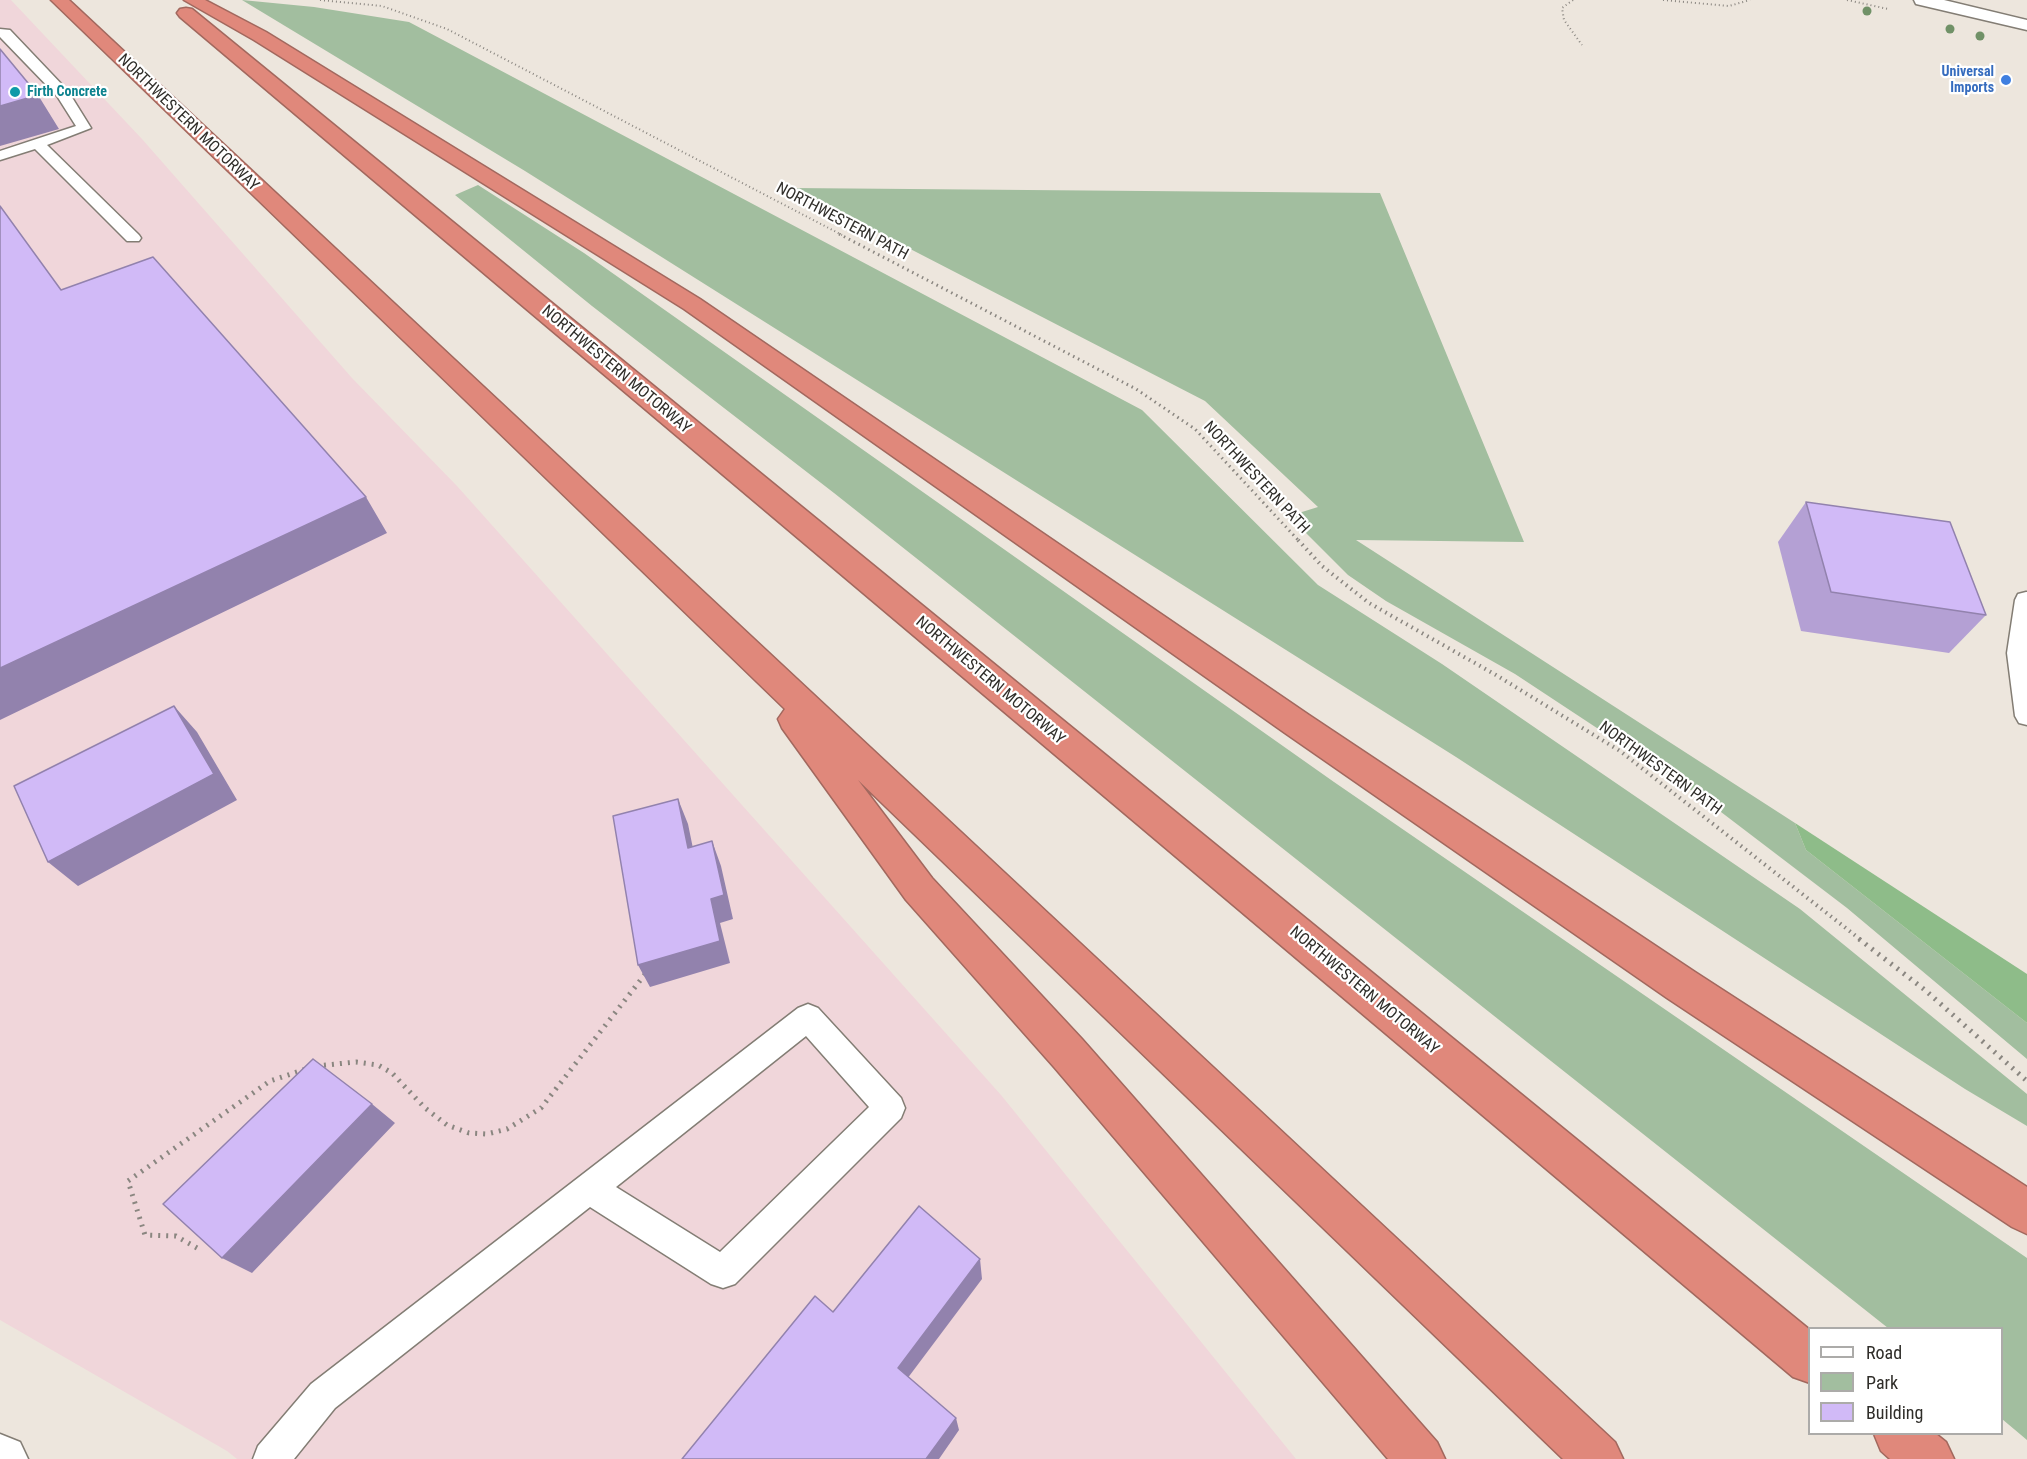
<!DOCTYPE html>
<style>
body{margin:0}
#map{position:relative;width:2027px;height:1459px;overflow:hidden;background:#ede6dd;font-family:"Roboto Condensed",sans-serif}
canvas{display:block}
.legend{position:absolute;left:1808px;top:1327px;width:195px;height:108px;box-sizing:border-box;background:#fff;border:2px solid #acaba9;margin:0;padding:8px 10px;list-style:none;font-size:18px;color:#2f2d29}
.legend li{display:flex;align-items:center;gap:12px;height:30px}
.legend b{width:30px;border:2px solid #acaba9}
</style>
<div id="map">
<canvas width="2027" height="1459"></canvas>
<ul class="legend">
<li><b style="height:8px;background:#fff"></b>Road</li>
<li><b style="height:16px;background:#a2be9f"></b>Park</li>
<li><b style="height:16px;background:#d1baf7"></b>Building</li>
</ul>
</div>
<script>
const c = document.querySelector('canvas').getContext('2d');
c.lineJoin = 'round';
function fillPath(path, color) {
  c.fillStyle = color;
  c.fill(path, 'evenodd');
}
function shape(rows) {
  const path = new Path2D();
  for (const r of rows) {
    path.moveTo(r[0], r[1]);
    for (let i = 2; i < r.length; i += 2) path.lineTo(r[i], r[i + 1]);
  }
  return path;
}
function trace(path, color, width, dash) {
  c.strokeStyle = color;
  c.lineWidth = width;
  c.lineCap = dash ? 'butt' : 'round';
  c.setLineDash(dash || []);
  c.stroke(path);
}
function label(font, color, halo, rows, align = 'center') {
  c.font = font + ' "Roboto Condensed",sans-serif';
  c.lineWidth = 4.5;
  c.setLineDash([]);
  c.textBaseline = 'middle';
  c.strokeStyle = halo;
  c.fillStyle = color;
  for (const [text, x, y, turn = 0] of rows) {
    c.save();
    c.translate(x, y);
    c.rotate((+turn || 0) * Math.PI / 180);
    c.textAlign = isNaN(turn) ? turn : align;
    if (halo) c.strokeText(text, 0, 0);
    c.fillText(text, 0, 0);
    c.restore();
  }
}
fillPath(shape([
 [0,0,11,0,142,139,352,378,457,486,1001,1095,1296,1459,237,1459,227,1451,0,1320]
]), '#f0d6da');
fillPath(shape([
 [242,0,314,7,409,22,1142,410,1318,585,1442,664,1800,909,2027,1094,2027,1126,1965,1089,1456,757,525,171],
 [478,185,584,253,1334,782,2027,1258,2027,1440,2002,1419,2002,1328,1888,1328,834,493,592,306,455,195],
 [792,188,1380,193,1524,542,1356,540,1795,823,1806,850,2027,1023,2027,1059,1847,908,1700,796,1515,674,1386,601,1348,575,1289,516,1318,507,1205,401]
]), '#a2be9f');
fillPath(shape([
 [1795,823,2027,974,2027,1023,1806,850]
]), '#8ebc89');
const service = shape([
 [0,29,10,30,68,91,91,128,47,145,139,235,141,238,139,241,127,241,35,149,0,160,0,151,76,126,57,96,0,37,0,29],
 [2026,592,2027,592,2027,725,2019,723,2015,716,2007,653,2015,600,2018,594,2026,592],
 [808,1004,818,1008,901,1098,905,1108,901,1118,735,1284,723,1288,711,1284,590,1207,335,1408,294,1459,253,1459,258,1446,311,1384,798,1008,808,1004],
 [806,1036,869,1107,720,1252,616,1187,806,1036]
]);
const minor = shape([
 [0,1434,20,1442,28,1459,0,1459,0,1434]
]);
const secondary = shape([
 [1914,0,1944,0,2027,20,2027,30,1916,4,1914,0]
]);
const motorway = shape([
 [51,0,69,0,1615,1442,1623,1459,1563,1459,858,780,932,878,1082,1039,1437,1442,1445,1459,1388,1459,1054,1067,906,900,782,728,778,719,785,709,51,0],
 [184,0,205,0,266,32,700,299,1309,715,1695,972,2027,1187,2027,1234,2012,1227,1667,998,1285,733,684,309,254,40,184,0],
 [186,8,192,9,1810,1330,1810,1383,1793,1377,180,17,177,13,180,9,186,8],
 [1874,1434,1936,1434,1946,1442,1954,1459,1890,1459,1881,1451,1874,1434]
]);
trace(service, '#837d74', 3);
trace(minor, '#837d74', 3);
trace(secondary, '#837d74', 3);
trace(motorway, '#a2685e', 3);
trace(shape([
 [320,0,382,6,447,29,842,235],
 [1573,0,1562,8,1564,20,1582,45],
 [1663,0,1729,6,1750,0],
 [1847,0,1888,9]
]), '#8a8680', 2, [1, 3]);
trace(shape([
 [839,234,1136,389,1195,429,1299,541]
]), '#8a8680', 3, [1.5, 4]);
trace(shape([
 [1298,540,1322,566,1369,603,1496,675,1620,751,1861,940]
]), '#8a8680', 4, [1.5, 4.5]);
trace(shape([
 [1859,939,1925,990,2027,1081],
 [316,1066,356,1062,378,1065,392,1073,425,1108,447,1125,469,1133,487,1134,507,1129,541,1108,646,973],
 [197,1248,176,1236,145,1235,128,1181,270,1081,306,1069]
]), '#8a8680', 5, [2, 6]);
fillPath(service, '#fff');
fillPath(minor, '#fff');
fillPath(secondary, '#fff');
fillPath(motorway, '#e0887b');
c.fillStyle = '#709167';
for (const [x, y] of [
 [1867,11],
 [1950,29],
 [1980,36]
]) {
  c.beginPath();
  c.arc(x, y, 4.5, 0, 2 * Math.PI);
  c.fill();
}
fillPath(shape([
 [1806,502,1986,615,1949,653,1801,631,1778,542]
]), '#b4a0d4');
fillPath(shape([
 [38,95,59,129,0,146,0,106],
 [366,497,387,533,0,720,0,668],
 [174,706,197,732,237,800,78,886,48,862],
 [678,799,688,824,698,873,688,848],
 [712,841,721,866,733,919,720,923,730,963,650,987,638,965,711,899],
 [372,1104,395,1123,252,1273,222,1258],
 [980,1259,982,1279,904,1383,898,1368],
 [956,1418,959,1430,939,1459,926,1459]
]), '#9282ad');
const building = shape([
 [0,49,38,95,0,106,0,49],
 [0,206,61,290,153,257,366,497,0,668,0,206],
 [1806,502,1950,522,1986,615,1831,592,1806,502],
 [174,706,214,774,48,862,14,786,174,706],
 [678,799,688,848,712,841,724,895,711,899,720,941,638,965,613,816,678,799],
 [313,1059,372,1104,222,1258,163,1204,313,1059],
 [919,1206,980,1259,898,1368,956,1418,926,1459,682,1459,815,1296,833,1312,919,1206]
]);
fillPath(building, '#d1baf7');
trace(building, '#9282ad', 1.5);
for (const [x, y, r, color] of [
 [2006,80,6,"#3f7fe0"],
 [15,92,6,"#0f9aa8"]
]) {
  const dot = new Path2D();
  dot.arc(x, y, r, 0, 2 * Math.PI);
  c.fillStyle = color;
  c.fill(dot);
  trace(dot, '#fff', 2);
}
label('bold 14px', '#366cbe', '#fff', [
 ["Universal",1994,72],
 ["Imports",1994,88]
], 'right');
label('bold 14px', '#0d838f', '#fff', [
 ["Firth Concrete",27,92]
], 'left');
label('16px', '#2f2d29', '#fff', [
 ["NORTHWESTERN MOTORWAY",188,123,44],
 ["NORTHWESTERN PATH",842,222,28],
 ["NORTHWESTERN MOTORWAY",616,370,40],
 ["NORTHWESTERN PATH",1256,478,47],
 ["NORTHWESTERN MOTORWAY",990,681,40],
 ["NORTHWESTERN PATH",1660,769,36],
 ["NORTHWESTERN MOTORWAY",1364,991,40]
]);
</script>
